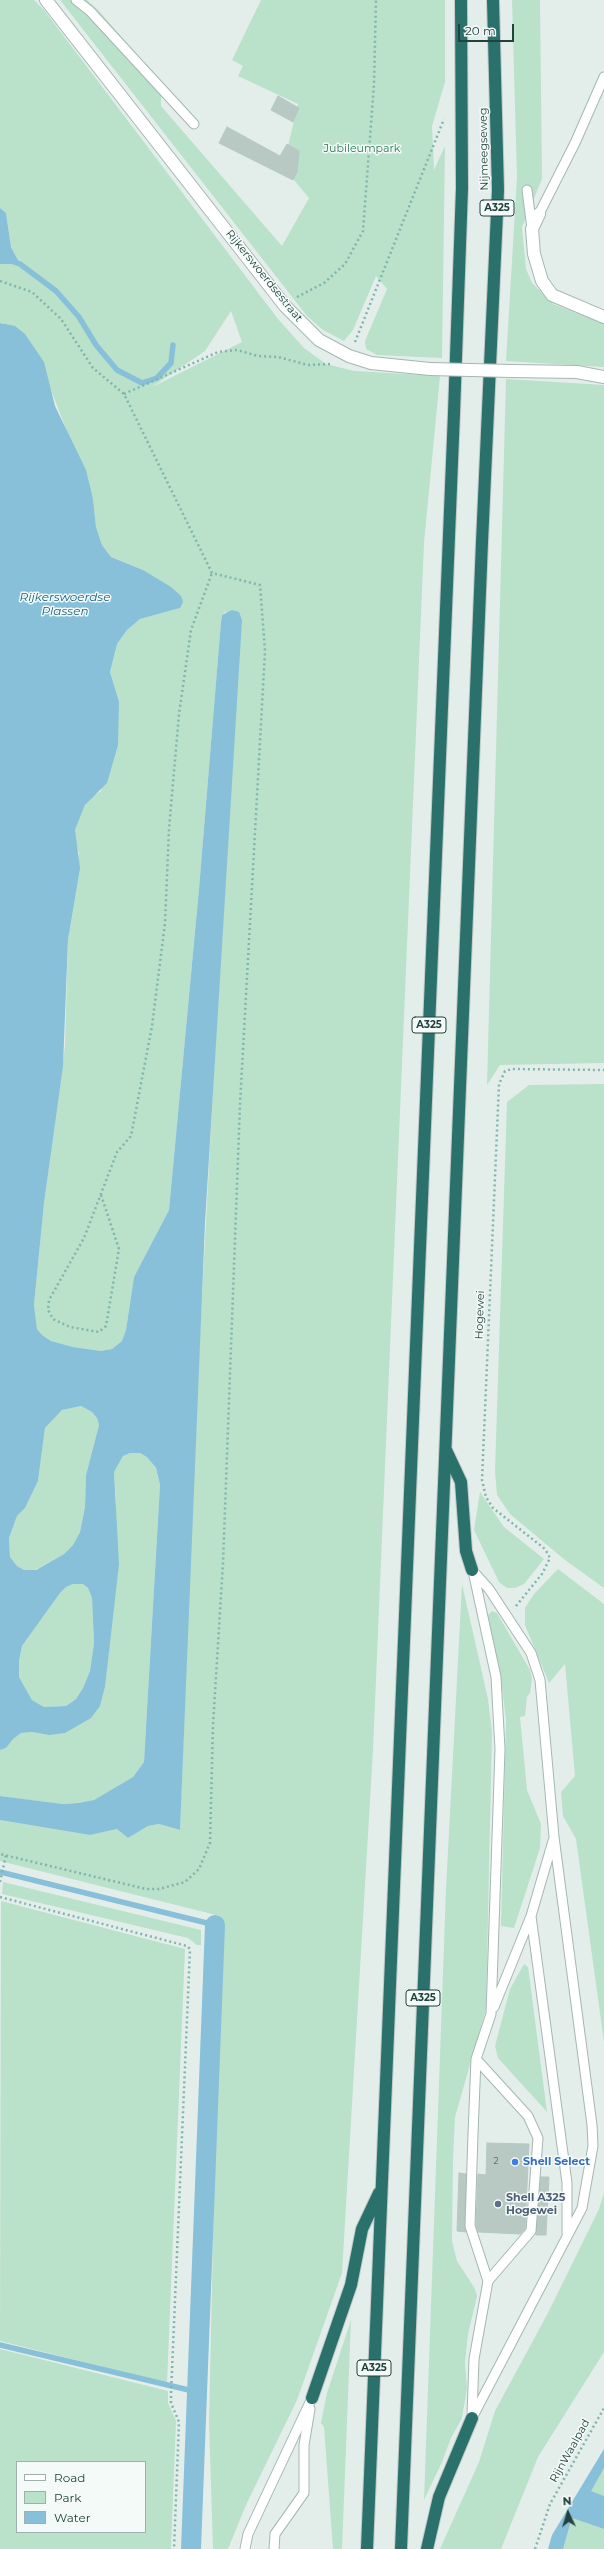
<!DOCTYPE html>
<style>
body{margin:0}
#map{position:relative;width:604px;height:2549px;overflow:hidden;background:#e3eeeb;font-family:Montserrat,sans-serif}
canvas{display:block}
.legend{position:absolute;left:16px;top:2461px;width:130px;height:72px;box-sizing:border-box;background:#f4faf8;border:1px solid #a0b0ad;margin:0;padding:5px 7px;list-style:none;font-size:12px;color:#21423d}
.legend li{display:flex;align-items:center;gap:8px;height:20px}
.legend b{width:20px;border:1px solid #a0b0ad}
.north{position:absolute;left:548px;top:2493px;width:40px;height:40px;-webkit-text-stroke:3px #f4faf8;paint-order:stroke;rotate:356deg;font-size:11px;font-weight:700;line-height:16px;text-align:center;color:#21423d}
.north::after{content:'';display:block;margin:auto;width:14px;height:18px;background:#21423d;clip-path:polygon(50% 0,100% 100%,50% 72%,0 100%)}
.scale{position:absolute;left:458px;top:24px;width:56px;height:18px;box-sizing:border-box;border:2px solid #21423d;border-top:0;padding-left:5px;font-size:12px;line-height:14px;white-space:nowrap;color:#21423d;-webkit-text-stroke:3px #f4faf8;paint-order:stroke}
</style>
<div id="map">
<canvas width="604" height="2549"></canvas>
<ul class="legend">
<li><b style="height:5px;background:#fff"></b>Road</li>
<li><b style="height:11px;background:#bae1ca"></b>Park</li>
<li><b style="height:11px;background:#87c0d8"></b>Water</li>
</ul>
<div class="north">N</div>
<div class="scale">20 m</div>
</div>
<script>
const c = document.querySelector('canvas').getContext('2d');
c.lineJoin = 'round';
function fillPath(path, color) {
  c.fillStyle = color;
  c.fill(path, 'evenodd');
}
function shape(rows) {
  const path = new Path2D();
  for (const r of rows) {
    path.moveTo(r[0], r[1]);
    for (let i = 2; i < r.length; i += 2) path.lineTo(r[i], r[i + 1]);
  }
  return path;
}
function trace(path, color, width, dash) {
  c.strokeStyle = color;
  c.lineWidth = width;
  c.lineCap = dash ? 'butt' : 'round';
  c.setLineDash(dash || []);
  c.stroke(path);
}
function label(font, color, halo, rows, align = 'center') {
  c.font = font + ' Montserrat,sans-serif';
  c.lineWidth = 3;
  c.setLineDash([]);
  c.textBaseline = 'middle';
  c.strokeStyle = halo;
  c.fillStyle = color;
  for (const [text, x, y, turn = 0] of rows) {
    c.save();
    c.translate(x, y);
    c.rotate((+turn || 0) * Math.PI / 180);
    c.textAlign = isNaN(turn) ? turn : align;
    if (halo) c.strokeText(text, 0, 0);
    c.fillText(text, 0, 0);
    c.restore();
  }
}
fillPath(shape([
 [0,0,34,0,44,10,278,319,304,348,326,364,354,371,440,376,424,543,373,1750,342,2273,297,2400,246,2505,228,2549,213,2549,209,2422,220,1916,0,1861,0,1820,90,1835,117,1829,128,1838,148,1826,159,1824,180,1830,195,1427,218,998,226,611,222,615,221,622,199,889,169,1210,134,1277,126,1330,122,1341,112,1349,101,1351,73,1347,51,1341,42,1335,37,1329,34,1305,44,1203,65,1046,68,939,79,853,75,842,75,830,85,805,93,796,101,791,114,686,110,672,117,644,127,630,140,619,180,608,143,570,111,557,102,545,96,527,93,499,51,390,3,323,0,323,0,264,20,264,11,247,6,213,0,208],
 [231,311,242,342,152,387,205,351],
 [60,0,87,0,98,10,161,82,161,106,282,246,309,198,283,167,298,104,238,76,243,66,232,60,261,0,445,0,445,82,432,126,434,170,445,146,442,358,377,355,366,349,365,341,387,289,376,276,353,330,344,341,323,330,307,316],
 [512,0,540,0,542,179,522,227,526,269,532,283,553,304,604,324,604,367,506,361,517,177],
 [506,379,604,385,604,1063,500,1065,487,1085],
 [604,1084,604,1588,565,1560,510,1514,497,1495,495,1471,507,1102,529,1085],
 [81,1406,92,1412,97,1418,99,1425,86,1475,85,1507,80,1532,73,1545,64,1554,35,1570,24,1570,17,1566,10,1557,9,1538,17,1516,25,1508,38,1481,45,1428,62,1410],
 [130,1453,140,1453,148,1457,156,1469,160,1485,144,1762,133,1777,94,1800,78,1803,63,1804,0,1796,0,1750,6,1748,12,1739,21,1733,32,1732,49,1735,100,1706,105,1687,111,1628,116,1502,114,1472,123,1456],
 [480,1492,504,1527,544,1559,524,1584,515,1588,507,1588,499,1582,474,1530],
 [558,1569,604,1604,604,2042,576,1839,563,1816,561,1792,575,1776,565,1664,549,1683,525,1625,525,1608,534,1594],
 [73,1584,83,1584,88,1588,92,1598,94,1643,90,1671,83,1688,76,1699,66,1706,44,1707,32,1700,19,1677,19,1661,22,1646,60,1593,66,1587],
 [462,1584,488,1699,492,1732,486,2009,455,2117,453,2160,452,2241,457,2261,475,2289,477,2296,468,2334,465,2363,467,2388,462,2418,451,2438,442,2462,424,2500,446,1889],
 [492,1611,497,1613,530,1670,532,1679,530,1693,527,1697,525,1716,520,1717,527,1790,541,1824,540,1848,514,1928,501,1926,506,1720,501,1679,488,1615],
 [3,1882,201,1930,201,1945,197,1945,188,1938,2,1894],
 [1,1901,185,1949,167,2383,0,2341],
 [524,1964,528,1967,547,2112,498,2058,495,2046,510,1989],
 [604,2193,604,2352,538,2457,501,2549,440,2549,479,2462,495,2411,549,2311,599,2209],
 [351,2320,342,2549,333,2549,324,2427,321,2423,327,2393],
 [0,2349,168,2391,168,2403,176,2421,171,2549,0,2549],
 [17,2462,145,2462,145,2532,17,2532],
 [604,2468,604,2496,590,2491],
 [572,2518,604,2529,604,2549,563,2549]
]), '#bae1ca');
fillPath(shape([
 [0,208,6,213,11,247,20,264,0,264],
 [0,323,15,326,25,334,44,362,55,406,86,470,93,499,96,527,102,545,111,557,143,570,171,587,181,596,183,602,180,608,140,619,127,630,117,644,110,672,119,702,118,745,107,783,85,805,75,830,80,868,68,939,63,1066,44,1203,34,1305,37,1329,42,1335,51,1341,73,1347,101,1351,112,1349,122,1341,126,1330,134,1277,169,1210,199,889,221,622,222,615,232,610,239,612,242,620,205,1223,180,1830,159,1824,148,1826,128,1838,117,1829,90,1835,0,1820,0,1796,63,1804,78,1803,94,1800,133,1777,144,1762,160,1485,156,1468,147,1457,140,1453,130,1453,123,1456,114,1472,119,1564,105,1687,100,1706,91,1718,65,1733,49,1735,32,1732,21,1733,13,1739,6,1748,0,1750],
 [81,1406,92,1412,97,1418,99,1425,86,1475,85,1507,80,1532,73,1545,64,1554,36,1570,24,1570,17,1566,10,1557,9,1538,17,1516,25,1508,38,1481,45,1428,62,1410],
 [73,1584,83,1584,88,1588,92,1598,94,1643,90,1671,83,1688,76,1699,66,1706,44,1707,32,1700,19,1677,19,1661,22,1646,60,1593,66,1587],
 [604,2449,604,2468,591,2491,604,2496,604,2529,572,2518,563,2549,548,2549,552,2535]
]), '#87c0d8');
trace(shape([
 [0,257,20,264,56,291,79,317,96,345,117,370,142,383,157,378,171,363,173,345],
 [0,1872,215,1925],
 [0,2345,197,2392]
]), '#87c0d8', 5.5);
trace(shape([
 [191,2549,215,1925]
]), '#87c0d8', 20);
const building = shape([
 [278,96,299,108,293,122,271,110,278,96],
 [227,127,280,156,287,144,299,151,297,172,293,180,219,143,227,127],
 [487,2143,529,2144,525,2229,520,2234,478,2232,476,2225,478,2174,486,2175,487,2143],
 [459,2173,466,2174,466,2232,457,2231,459,2173],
 [541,2177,549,2177,546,2235,536,2235,541,2177]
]);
fillPath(building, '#b8c9c4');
trace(building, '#b5c9c3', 1);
const lane = shape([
 [76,0,90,11,194,124],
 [527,190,532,229],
 [539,214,575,143,604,77],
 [531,1916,567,2183,567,2233],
 [494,2007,531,1916,553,1841],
 [476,2059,528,2116,538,2138,531,2231,488,2281],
 [472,2415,474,2359,488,2281,470,2226,473,2134,476,2059,491,2014,500,1749,496,1677,473,1571],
 [472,2418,582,2208,593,2146,592,2125,554,1837,540,1680,531,1653,489,1589,472,1570],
 [245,2549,248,2534,312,2398],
 [274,2549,275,2534,304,2493,304,2445,310,2409]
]);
const street = shape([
 [46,0,285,306,319,340,349,356,371,363,430,369],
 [539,214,532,229,534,254,542,281,552,295,604,317],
 [511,371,577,372,604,377]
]);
const highway = shape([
 [446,1450,461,1482,466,1551,472,1570],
 [312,2398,351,2285,362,2229,379,2193],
 [367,2549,454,413,462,188,461,0],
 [401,2549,482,542,498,190,493,0],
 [427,2549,439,2497,472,2418]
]);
trace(lane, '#a5b7b3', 11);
trace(street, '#a5b7b3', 14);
trace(highway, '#c1cac9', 14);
trace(shape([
 [0,281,32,292,61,319,93,368,124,394,212,573,260,585,265,651,240,1104,223,1563,213,1725,210,1843,199,1869,185,1882,159,1889,146,1889,0,1854],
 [297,297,324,283,345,264,363,231,374,84,376,0],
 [355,342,444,119],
 [124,394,218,352,237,350,258,356,278,357,308,365,331,364],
 [101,1195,119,1249,106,1326,99,1332,70,1327,53,1319,48,1310,49,1300,84,1238,117,1152,131,1136,152,1026,165,923,169,829,179,714,191,630,212,573],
 [516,1606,542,1574,550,1558,545,1549,493,1508,486,1497,482,1480,499,1084,505,1071,512,1069,604,1070],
 [0,1882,6,1855],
 [0,1897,187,1946,190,1949,171,2394,171,2403,179,2422,174,2549],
 [535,2549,550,2504,604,2408]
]), '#81b5ac', 2.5, [2, 3]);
trace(lane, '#fff', 9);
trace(street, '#fff', 12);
trace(highway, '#2a716c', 12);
const streetBridge = shape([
 [430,369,511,371]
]);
trace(streetBridge, '#a5b7b3', 14, []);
trace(streetBridge, '#fff', 12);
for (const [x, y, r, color] of [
 [515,2162,4,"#3f7fe0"],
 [498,2204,4,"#5c6f8a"]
]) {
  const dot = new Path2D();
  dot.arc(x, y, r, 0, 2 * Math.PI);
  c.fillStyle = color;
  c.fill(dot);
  trace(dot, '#f4faf8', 1.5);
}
label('9px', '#47645f', null, [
 ["2",496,2161]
]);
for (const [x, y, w] of [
 [497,208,34],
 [429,1025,34],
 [423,1998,34],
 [374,2368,34]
]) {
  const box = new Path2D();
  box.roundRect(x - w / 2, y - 8, w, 16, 3);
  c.fillStyle = '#f4faf8';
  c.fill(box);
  trace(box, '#21423d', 1);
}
label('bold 10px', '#21423d', null, [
 ["A325",497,208],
 ["A325",429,1025],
 ["A325",423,1998],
 ["A325",374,2368]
]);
label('11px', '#277c54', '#f4faf8', [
 ["Jubileumpark",362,149]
]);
label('11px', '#21423d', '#f4faf8', [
 ["Nijmeegseweg",484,149,-91],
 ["Rijkerswoerdsestraat",264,276,51],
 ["Hogewei",480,1315,-88],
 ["RijnWaalpad",570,2451,-61]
]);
label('bold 11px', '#366cbe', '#f4faf8', [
 ["Shell Select",523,2162]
], 'left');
label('bold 11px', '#4e5e75', '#f4faf8', [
 ["Shell A325",506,2198],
 ["Hogewei",506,2211]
], 'left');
label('italic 12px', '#156284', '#f4faf8', [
 ["Rijkerswoerdse",65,597],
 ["Plassen",65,611]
]);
</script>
